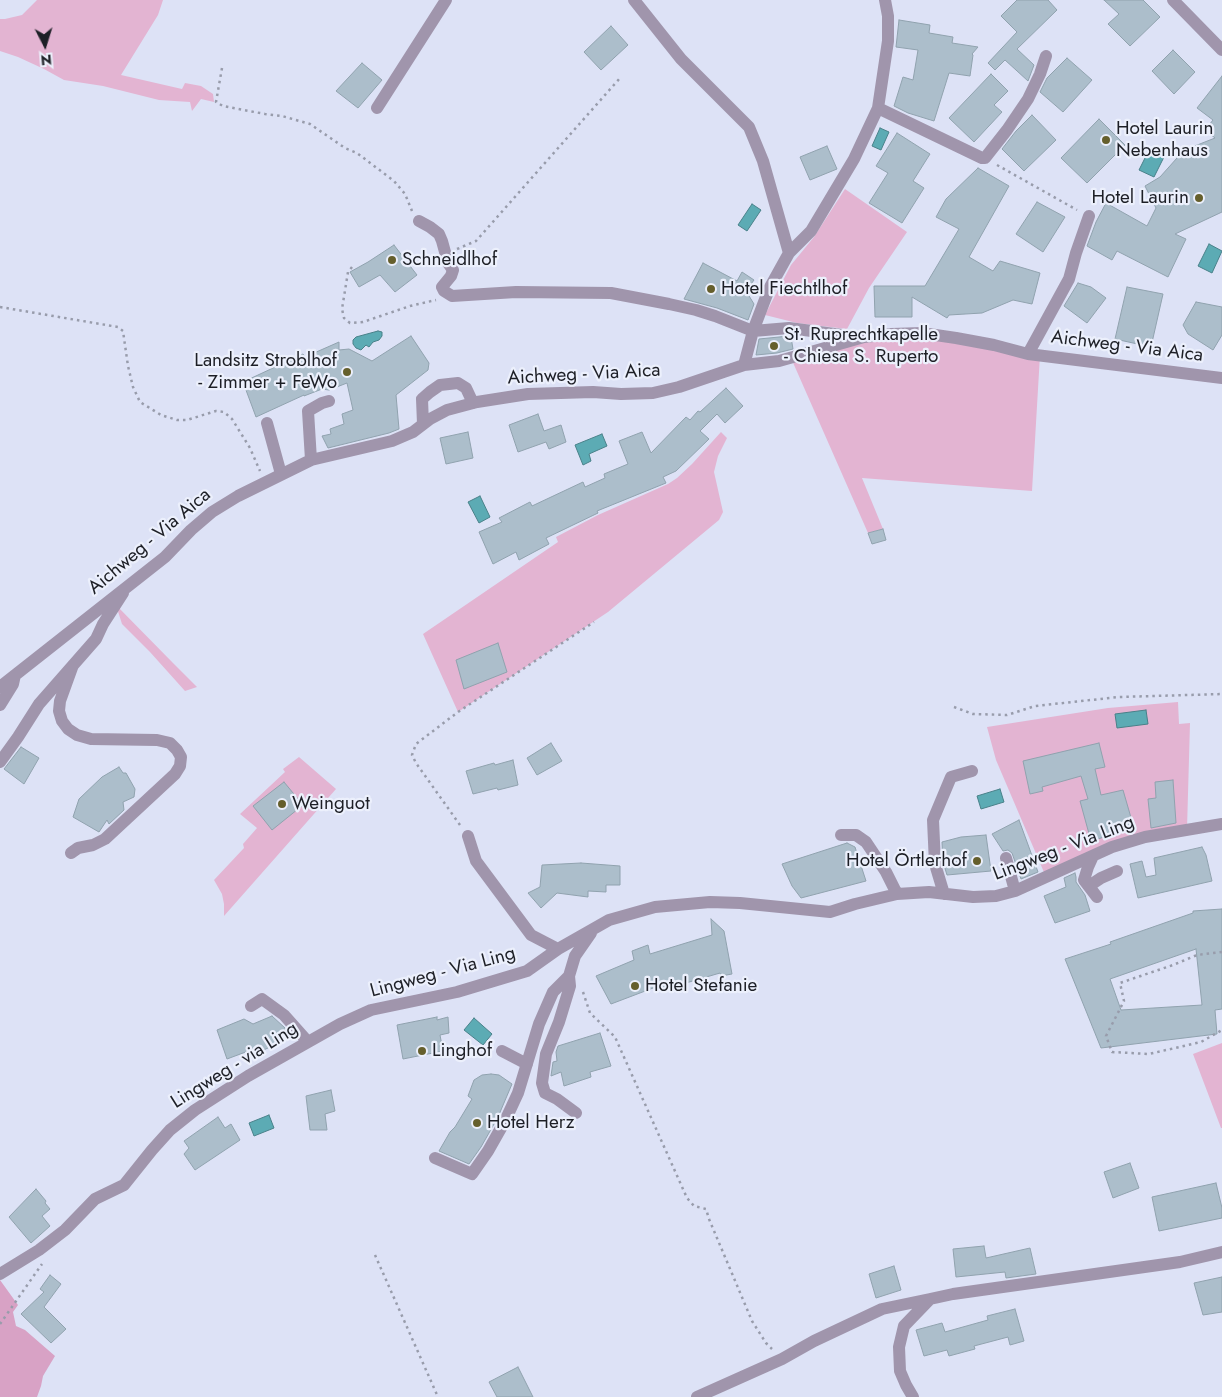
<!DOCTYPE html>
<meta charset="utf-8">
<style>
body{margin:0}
#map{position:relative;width:1222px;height:1397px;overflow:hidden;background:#dde2f6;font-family:Jost,sans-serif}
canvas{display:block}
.north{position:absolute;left:20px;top:20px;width:50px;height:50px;-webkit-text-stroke:4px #ecf0fc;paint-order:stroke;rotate:175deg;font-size:14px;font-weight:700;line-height:20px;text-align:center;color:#1d1f26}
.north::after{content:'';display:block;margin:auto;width:18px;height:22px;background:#1d1f26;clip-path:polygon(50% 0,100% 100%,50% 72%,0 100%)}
</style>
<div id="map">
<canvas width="1222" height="1397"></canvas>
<div class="north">N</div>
</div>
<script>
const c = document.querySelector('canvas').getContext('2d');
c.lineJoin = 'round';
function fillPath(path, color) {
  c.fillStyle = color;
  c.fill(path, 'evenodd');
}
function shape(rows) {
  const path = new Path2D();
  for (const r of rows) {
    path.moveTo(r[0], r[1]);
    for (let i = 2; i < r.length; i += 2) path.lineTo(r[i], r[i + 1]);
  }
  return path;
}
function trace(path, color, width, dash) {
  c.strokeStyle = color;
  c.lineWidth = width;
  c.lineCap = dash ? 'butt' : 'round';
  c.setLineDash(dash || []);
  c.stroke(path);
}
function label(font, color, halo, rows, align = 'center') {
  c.font = font + ' Jost,sans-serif';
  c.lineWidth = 4.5;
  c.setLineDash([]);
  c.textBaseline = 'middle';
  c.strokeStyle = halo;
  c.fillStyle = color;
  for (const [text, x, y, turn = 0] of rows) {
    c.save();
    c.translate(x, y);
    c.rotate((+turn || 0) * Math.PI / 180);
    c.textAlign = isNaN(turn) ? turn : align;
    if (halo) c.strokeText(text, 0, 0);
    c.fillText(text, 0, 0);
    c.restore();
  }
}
fillPath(shape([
 [37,0,163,0,158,15,121,75,182,89,185,83,201,86,213,94,214,102,201,99,192,111,190,102,159,100,103,86,64,80,44,69,18,57,0,51,0,19,5,19,22,15],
 [845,189,907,232,869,288,847,329,797,323,765,315,791,265,814,237],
 [891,334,1040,355,1032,491,862,478,883,529,868,533,791,358],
 [721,432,727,438,718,456,714,472,723,512,719,520,608,612,458,712,423,634,558,542,556,537,598,515,668,484,677,478,692,464],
 [116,605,173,663,197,687,185,691,150,652,122,624],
 [1178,702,1179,724,1190,723,1187,829,1145,837,1046,877,996,760,987,727,1108,708],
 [299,757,336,789,224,916,224,904,222,894,214,880,244,848,243,844,257,828,240,814,285,772,283,769],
 [1222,1043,1222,1128,1221,1128,1193,1054]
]), '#e3b4d2');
fillPath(shape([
 [0,1280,18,1305,13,1312,16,1326,25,1330,55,1356,43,1376,41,1386,37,1397,0,1397]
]), '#d8a2c5');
const water = shape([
 [880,128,889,132,881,150,872,146,880,128],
 [1150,148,1165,155,1154,177,1139,170,1150,148],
 [752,204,761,210,747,231,738,225,752,204],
 [1209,244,1222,251,1212,273,1198,266,1209,244],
 [378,331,382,332,382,336,379,340,373,342,369,347,366,345,361,350,356,348,353,344,353,340,356,337,378,331],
 [602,434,607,446,589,454,591,461,583,465,575,445,602,434],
 [480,496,490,517,479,523,468,502,480,496],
 [1146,710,1148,724,1117,728,1115,714,1146,710],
 [1000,789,1004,802,981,809,977,796,1000,789],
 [474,1018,492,1034,483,1045,464,1030,474,1018],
 [269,1115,274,1128,254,1136,249,1123,269,1115]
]);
fillPath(water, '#5cabb4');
trace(water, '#498189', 1);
const building = shape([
 [1017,0,1048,0,1057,10,1017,49,1034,65,1028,81,1005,60,995,70,988,63,1017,32,1001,16,1017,0],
 [1104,0,1143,0,1160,17,1130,46,1108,24,1119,14,1104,0],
 [899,20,930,25,929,33,953,37,952,43,978,47,972,54,973,55,970,76,949,73,934,121,908,113,894,106,903,77,913,80,918,50,896,47,899,20],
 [611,26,628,45,601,70,584,52,611,26],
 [1173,50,1195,72,1174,94,1152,71,1173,50],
 [1067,58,1092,80,1063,112,1040,92,1047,78,1067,58],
 [362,63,382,80,358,108,336,91,362,63],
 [991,74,1008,91,994,105,1002,112,974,142,949,118,991,74],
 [1222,76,1222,212,1175,234,1186,239,1168,277,1117,251,1112,260,1087,246,1096,222,1106,203,1147,226,1156,208,1145,186,1160,177,1177,158,1177,153,1215,138,1205,130,1213,120,1197,108,1222,76],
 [1032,115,1056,140,1024,171,1002,149,1016,131,1032,115],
 [1099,119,1125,145,1087,183,1061,158,1099,119],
 [897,133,930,154,913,181,924,188,902,223,869,203,888,173,876,166,897,133],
 [827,146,837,169,810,180,800,157,827,146],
 [978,168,1009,186,969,257,993,271,1000,261,1040,273,1032,304,1013,300,982,313,949,315,947,318,912,297,912,317,875,317,874,286,925,286,959,229,936,217,946,199,978,168],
 [1037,202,1065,217,1043,252,1016,234,1037,202],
 [394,245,417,275,395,292,380,275,359,287,350,272,368,262,394,245],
 [703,263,737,281,742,272,754,280,746,291,754,304,748,320,717,308,684,299,703,263],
 [1078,283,1091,287,1106,298,1087,323,1064,306,1078,283],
 [1127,287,1163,294,1151,347,1115,339,1127,287],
 [1196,302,1222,307,1222,335,1213,350,1188,334,1183,325,1196,302],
 [411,336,429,363,428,370,396,395,399,429,389,433,328,448,322,436,331,434,330,429,344,424,342,414,353,410,347,383,329,390,322,389,304,396,304,395,256,417,243,382,303,354,305,357,339,342,339,350,349,349,372,361,411,336],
 [789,336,791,337,793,349,777,353,756,355,759,339,789,336],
 [726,388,743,406,725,423,717,414,700,431,709,439,676,471,663,477,666,483,597,511,598,513,546,538,549,544,519,560,516,552,493,564,479,532,502,522,499,518,530,502,532,506,583,482,585,487,605,478,604,474,628,464,619,441,642,432,651,453,686,417,690,420,698,411,700,412,726,388],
 [538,414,544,431,561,425,566,442,549,449,546,442,518,452,509,425,538,414],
 [468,432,473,458,446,464,440,438,468,432],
 [883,529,886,540,872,544,868,533,883,529],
 [498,643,507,672,464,689,456,660,498,643],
 [551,743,562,761,537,775,527,758,551,743],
 [1099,743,1105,767,1095,769,1101,795,1123,790,1134,828,1091,841,1080,801,1088,799,1081,776,1042,787,1043,791,1030,794,1023,761,1099,743],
 [21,747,39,758,24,784,4,769,21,747],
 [513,760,518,785,498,790,497,788,473,794,466,771,494,763,495,765,513,760],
 [119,767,123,773,126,773,135,789,134,797,123,802,124,810,109,824,107,820,99,832,73,817,79,799,102,777,119,767],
 [1173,780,1176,823,1151,828,1148,799,1156,798,1155,782,1173,780],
 [284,782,303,805,272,830,253,806,284,782],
 [1019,820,1038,872,1021,879,1012,853,1008,850,1003,851,992,834,1019,820],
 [986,835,991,871,947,875,943,862,942,842,961,837,986,835],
 [847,843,855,847,866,881,801,898,792,886,782,864,847,843],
 [1202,847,1206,855,1212,881,1138,898,1130,864,1142,861,1146,877,1156,875,1154,858,1202,847],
 [581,863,620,866,620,885,606,885,606,892,588,891,588,897,557,893,541,908,528,893,540,887,542,865,581,863],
 [1075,873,1076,877,1076,882,1085,895,1090,911,1055,923,1044,896,1066,887,1064,878,1075,873],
 [1222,909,1222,1009,1215,1010,1217,1034,1101,1048,1065,959,1111,944,1110,942,1193,913,1193,911,1222,909],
 [1196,949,1202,1005,1121,1010,1110,979,1196,949],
 [711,919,724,931,732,974,721,976,720,973,662,990,661,985,611,1004,596,976,634,960,632,951,648,945,650,954,712,935,711,919],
 [272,1016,285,1028,289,1039,261,1051,259,1047,227,1059,217,1030,244,1019,253,1024,272,1016],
 [437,1017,437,1020,448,1017,449,1033,440,1035,443,1051,403,1059,397,1025,437,1017],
 [600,1033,611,1066,590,1072,591,1077,564,1086,561,1072,551,1076,553,1062,557,1061,556,1052,558,1046,600,1033],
 [491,1074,499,1075,512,1084,498,1117,481,1147,469,1164,439,1151,450,1132,455,1127,472,1099,468,1096,474,1080,482,1075,491,1074],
 [331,1090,335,1111,325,1114,327,1130,310,1130,306,1096,331,1090],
 [218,1117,225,1128,231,1124,240,1140,195,1170,184,1154,189,1148,184,1141,218,1117],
 [1130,1163,1139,1188,1113,1198,1104,1172,1130,1163],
 [1216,1183,1222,1208,1222,1218,1159,1231,1152,1197,1216,1183],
 [36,1189,46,1201,45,1203,50,1209,42,1216,50,1226,31,1243,9,1217,36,1189],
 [984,1246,986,1258,1030,1248,1036,1274,1006,1278,1005,1272,956,1277,953,1249,984,1246],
 [894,1266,901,1290,876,1298,869,1274,894,1266],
 [50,1275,61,1284,44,1307,66,1329,51,1343,21,1314,44,1292,40,1289,50,1275],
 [1222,1277,1222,1312,1203,1315,1194,1283,1222,1277],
 [1015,1309,1024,1341,1010,1345,1008,1337,974,1346,975,1349,949,1356,947,1350,924,1356,916,1330,942,1323,945,1332,988,1320,987,1316,1015,1309],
 [518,1367,533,1397,497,1397,489,1382,518,1367]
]);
fillPath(building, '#acbecb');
trace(building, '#90a2ae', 1);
trace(shape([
 [222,68,216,102,223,106,265,114,282,116,310,124,345,148,357,153,394,181,405,194,412,211],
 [997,165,1077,210],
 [457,249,476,241,620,78],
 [352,267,348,272,342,309,344,318,350,323,363,322,410,306,436,300],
 [0,307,118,327,123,331,128,366,133,387,140,402,161,415,177,420,187,420,216,411,224,412,232,419,250,448,260,471],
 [954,707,973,714,1007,715,1035,706,1119,697,1222,694],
 [460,825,416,763,412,755,416,744,458,712,594,622],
 [1222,952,1197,955,1173,965,1120,983,1124,1001,1106,1036,1112,1052,1149,1054,1201,1042,1222,1030],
 [583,992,590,1013,615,1037,687,1198,694,1206,706,1209,709,1219,752,1321,766,1343,772,1349],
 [375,1255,438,1397],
 [0,1324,42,1264]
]), '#989cab', 2.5, [2.5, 4]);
trace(shape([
 [634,0,681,59,749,127,763,161,789,253],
 [1173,0,1222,50],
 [377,108,446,0],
 [878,108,982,158,985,158,1007,130,1028,99,1040,74,1046,56],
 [419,221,430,227,439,234,442,241,448,263,453,270,451,276,442,287,444,291,452,296,516,292,611,293,669,304,696,310,715,316,753,331,789,328,857,337],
 [1028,354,1069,279,1076,253,1089,216],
 [744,365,753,331,769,289,789,253,811,231,854,159,878,108,888,41,888,16,885,0],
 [267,423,281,474],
 [423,424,422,399,430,392,440,385,458,383,466,388,473,403],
 [311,460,308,411,322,403,329,401],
 [0,687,165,557,191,530,212,512,238,496,311,460,392,441,413,432,430,419,447,410,477,402,528,394,593,392,621,394,653,393,679,387,744,365,779,361,864,337,891,334,922,333,956,338,994,345,1028,354,1222,378],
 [0,705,13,684,15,675],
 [0,762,18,737,39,704,96,639,103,624,123,593],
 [841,835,856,835,866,842,886,872,897,894],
 [468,836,476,861,531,935,558,949],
 [71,853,78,848,93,845,105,839,175,774,180,766,181,757,177,750,170,743,157,740,91,739,77,735,68,729,62,721,59,711,60,701,73,665],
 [1093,856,1088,867,1084,880,1097,897],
 [1006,858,1015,891],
 [1089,886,1101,878,1117,871],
 [944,894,935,864,933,820,951,777,972,771],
 [569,976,570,986,559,1022,546,1054,542,1083,545,1093,557,1099,576,1113],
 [251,1006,262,999,284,1015,308,1042],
 [502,1051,527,1064],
 [435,1158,472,1174,488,1151,505,1121,518,1093,539,1024,553,992,569,976,575,956,591,933],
 [0,1274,39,1250,65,1230,95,1199,124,1185,152,1150,170,1130,195,1110,248,1076,340,1024,371,1010,457,992,527,971,558,949,609,920,655,907,710,902,740,903,830,912,855,904,897,894,929,892,973,897,996,896,1015,891,1112,847,1145,837,1222,824],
 [697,1397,782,1359,814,1341,882,1309,930,1299],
 [913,1397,906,1385,900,1371,899,1347,904,1326,930,1299,953,1294,1180,1262,1222,1252]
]), '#a095ac', 12);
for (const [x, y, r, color] of [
 [1106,140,5,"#655f2c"],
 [1199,198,5,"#655f2c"],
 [392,260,5,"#655f2c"],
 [711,289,5,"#655f2c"],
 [774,346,5,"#655f2c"],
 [347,372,5,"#655f2c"],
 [282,804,5,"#655f2c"],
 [977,861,5,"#655f2c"],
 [635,986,5,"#655f2c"],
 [422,1051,5,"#655f2c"],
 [477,1123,5,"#655f2c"]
]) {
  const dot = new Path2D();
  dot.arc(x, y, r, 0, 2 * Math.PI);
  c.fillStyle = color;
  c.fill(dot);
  trace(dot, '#ecf0fc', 2);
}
label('19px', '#1d1f26', '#ecf0fc', [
 ["Hotel Laurin",1116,129],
 ["Nebenhaus",1116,151],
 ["Hotel Laurin",1189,198,"right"],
 ["Schneidlhof",402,260],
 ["Hotel Fiechtlhof",721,289],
 ["St. Ruprechtkapelle",784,335],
 ["- Chiesa S. Ruperto",784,357],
 ["Landsitz Stroblhof",337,361,"right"],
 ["- Zimmer + FeWo",337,383,"right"],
 ["Weinguot",292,804],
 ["Hotel Örtlerhof",967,861,"right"],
 ["Hotel Stefanie",645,986],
 ["Linghof",432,1051],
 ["Hotel Herz",487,1123]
], 'left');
label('19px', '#1d1f26', '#ecf0fc', [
 ["Aichweg - Via Aica",1127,347,7],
 ["Aichweg - Via Aica",584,375,-3],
 ["Aichweg - Via Aica",150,542,-40],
 ["Lingweg - Via Ling",1064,849,-21],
 ["Lingweg - Via Ling",443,973,-15],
 ["Lingweg - via Ling",235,1066,-32]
]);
</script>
